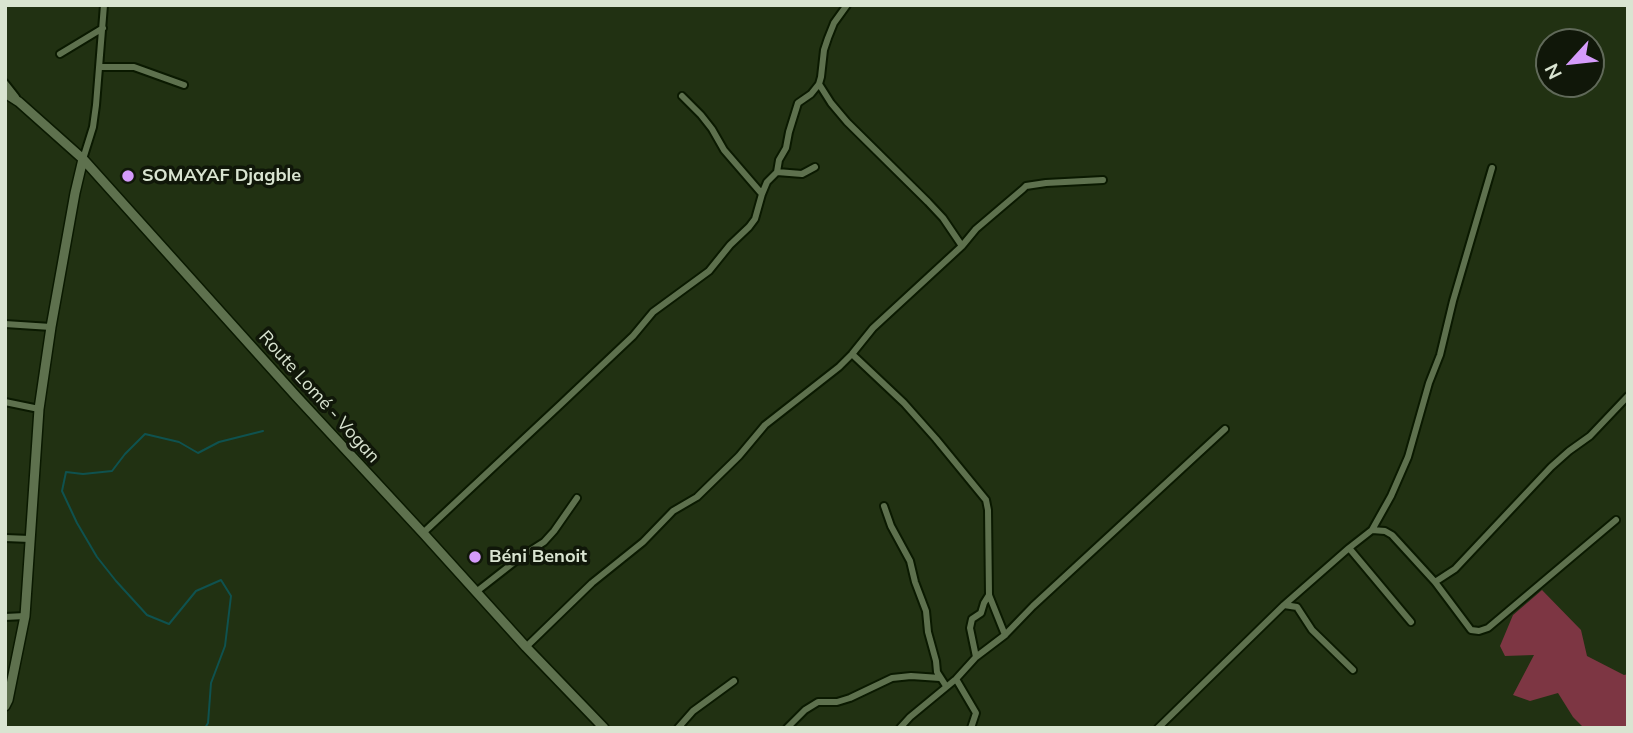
<!DOCTYPE html>
<meta charset="utf-8">
<style>
body{margin:0}
#map{position:relative;width:1633px;height:733px;overflow:hidden;background:#213112;font-family:Mulish,sans-serif}
canvas{display:block}
.frame{position:absolute;inset:0;border:7px solid #d9e4d1;pointer-events:none}
.north{position:absolute;left:1535px;top:28px;width:70px;height:70px;box-sizing:border-box;background:#101709;border:2px solid #606959;border-radius:50%;rotate:243deg;font-size:19px;font-weight:700;line-height:28px;text-align:center;color:#d9e4d1}
.north::after{content:'';display:block;margin:auto;width:24px;height:32px;background:#d59bfb;clip-path:polygon(50% 0,100% 100%,50% 72%,0 100%)}
</style>
<div id="map">
<canvas width="1633" height="733"></canvas>
<div class="frame"></div>
<div class="north">N</div>
</div>
<script>
const c = document.querySelector('canvas').getContext('2d');
c.lineJoin = 'round';
function fillPath(path, color) {
  c.fillStyle = color;
  c.fill(path, 'evenodd');
}
function shape(rows) {
  const path = new Path2D();
  for (const r of rows) {
    path.moveTo(r[0], r[1]);
    for (let i = 2; i < r.length; i += 2) path.lineTo(r[i], r[i + 1]);
  }
  return path;
}
function trace(path, color, width, dash) {
  c.strokeStyle = color;
  c.lineWidth = width;
  c.lineCap = dash ? 'butt' : 'round';
  c.setLineDash(dash || []);
  c.stroke(path);
}
function label(font, color, halo, rows, align = 'center') {
  c.font = font + ' Mulish,sans-serif';
  c.lineWidth = 7;
  c.setLineDash([]);
  c.textBaseline = 'middle';
  c.strokeStyle = halo;
  c.fillStyle = color;
  for (const [text, x, y, turn = 0] of rows) {
    c.save();
    c.translate(x, y);
    c.rotate((+turn || 0) * Math.PI / 180);
    c.textAlign = isNaN(turn) ? turn : align;
    if (halo) c.strokeText(text, 0, 0);
    c.fillText(text, 0, 0);
    c.restore();
  }
}
fillPath(shape([
 [1542,590,1581,630,1587,656,1624,675,1628,674,1628,728,1584,728,1573,717,1558,693,1530,701,1513,695,1534,655,1505,656,1500,646,1513,615]
]), '#7d3643');
trace(shape([
 [205,728,208,723,211,683,225,646,231,596,221,580,196,591,169,624,147,615,116,581,97,557,77,523,62,491,66,472,83,474,112,471,125,454,145,434,179,442,198,453,219,442,263,431]
]), '#0f524f', 2);
const street = shape([
 [60,54,103,28],
 [99,67,134,67,184,85],
 [5,83,16,97],
 [819,84,831,103,847,122,928,202,943,218,962,246],
 [682,96,701,115,712,129,724,150,762,194],
 [83,159,93,127,96,105,104,5],
 [777,172,802,174,815,167],
 [5,324,51,327],
 [852,354,904,403,936,439,986,500,988,510,989,595,1005,635],
 [5,402,39,409],
 [884,506,891,526,910,561,915,582,926,611,928,632,936,661,937,672,946,686],
 [1372,530,1391,496,1408,457,1429,383,1440,355,1453,301,1492,168],
 [423,533,560,405,633,336,653,312,709,271,730,245,749,227,755,219,762,194,767,182,777,172,779,160,786,148,789,132,798,103,811,94,819,84,821,77,824,50,828,38,834,23,847,5],
 [5,538,30,539],
 [1349,548,1411,622],
 [1435,582,1455,569,1551,467,1569,451,1590,436,1628,396],
 [476,592,522,556,544,542,554,531,577,498],
 [1284,605,1297,607,1312,630,1353,670],
 [5,617,25,616],
 [526,647,592,583,643,542,673,511,697,497,739,456,765,425,839,367,852,354,873,328,962,246,976,229,1023,189,1026,186,1046,183,1103,180],
 [976,657,970,628,972,619,981,613,984,603,989,595],
 [956,679,976,713,971,728],
 [678,728,693,711,734,681],
 [787,728,805,710,818,702,837,702,850,698,892,678,911,676,940,678],
 [900,728,910,717,956,679,976,657,1005,635,1033,606,1225,429],
 [1158,728,1284,605,1349,548,1372,530,1385,531,1392,535,1435,582,1471,630,1479,631,1488,628,1616,520]
]);
const secondary = shape([
 [5,93,19,102,83,159,296,396,423,533,526,647,604,728],
 [5,706,8,700,25,616,39,409,51,327,75,193,83,159]
]);
trace(street, '#0a1900', 10);
trace(secondary, '#0a1900', 12);
trace(street, '#5e714e', 6);
trace(secondary, '#5e714e', 9);
for (const [x, y, r, color] of [
 [128,176,7,"#d59bfb"],
 [475,557,7,"#d59bfb"]
]) {
  const dot = new Path2D();
  dot.arc(x, y, r, 0, 2 * Math.PI);
  c.fillStyle = color;
  c.fill(dot);
  trace(dot, '#101709', 2.5);
}
label('bold 18px', '#d9e4d1', '#101709', [
 ["SOMAYAF Djagble",142,176],
 ["Béni Benoit",489,557]
], 'left');
label('18px', '#d9e4d1', '#101709', [
 ["Route Lomé - Vogan",319,397,48]
]);
</script>
